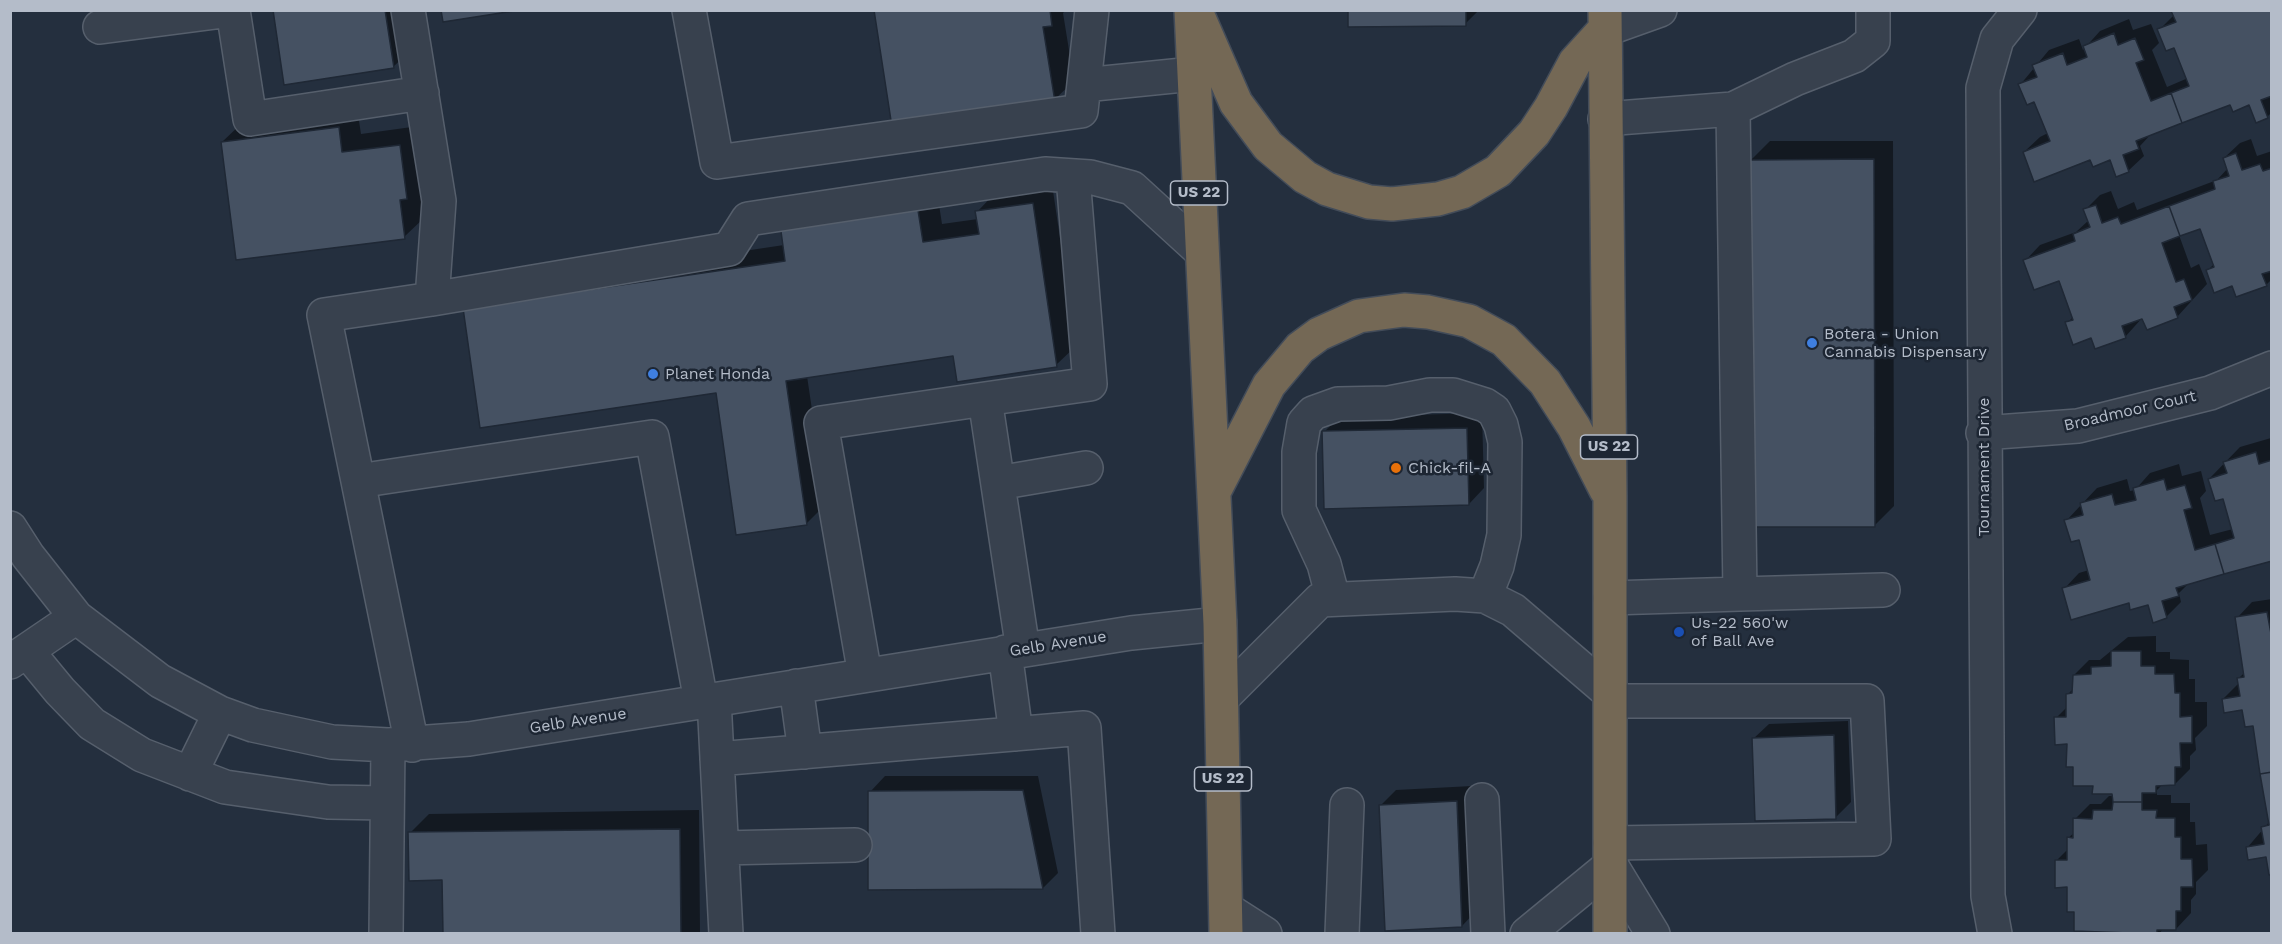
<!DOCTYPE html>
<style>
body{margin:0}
#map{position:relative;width:2282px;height:944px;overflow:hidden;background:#242f3e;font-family:"Work Sans",sans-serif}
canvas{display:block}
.frame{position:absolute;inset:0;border:12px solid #b4bcc9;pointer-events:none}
</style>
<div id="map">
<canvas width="2282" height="944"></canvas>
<div class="frame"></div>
</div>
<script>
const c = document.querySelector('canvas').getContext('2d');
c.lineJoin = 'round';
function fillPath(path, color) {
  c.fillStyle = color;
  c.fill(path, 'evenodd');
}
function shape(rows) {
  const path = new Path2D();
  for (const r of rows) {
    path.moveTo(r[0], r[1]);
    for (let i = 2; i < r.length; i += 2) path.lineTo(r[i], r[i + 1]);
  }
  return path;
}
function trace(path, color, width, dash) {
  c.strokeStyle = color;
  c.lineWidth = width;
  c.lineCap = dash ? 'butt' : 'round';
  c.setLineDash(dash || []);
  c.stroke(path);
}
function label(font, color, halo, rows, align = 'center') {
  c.font = font + ' "Work Sans",sans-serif';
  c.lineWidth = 5;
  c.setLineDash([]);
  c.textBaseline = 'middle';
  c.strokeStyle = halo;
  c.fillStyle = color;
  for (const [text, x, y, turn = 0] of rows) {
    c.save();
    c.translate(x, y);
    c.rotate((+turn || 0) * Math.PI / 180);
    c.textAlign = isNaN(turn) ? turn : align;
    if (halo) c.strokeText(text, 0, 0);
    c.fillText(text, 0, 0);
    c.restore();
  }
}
fillPath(shape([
 [275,10,402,10,409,52,393,67],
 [876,10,1066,10,1063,13,1074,81,1054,100],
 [1349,10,1479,10,1465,24],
 [2173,10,2272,10,2272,112,2267,117,2250,103,2230,103,2152,133,2140,146,2144,156,2128,171,2110,158,2024,152,2040,137,2048,133,2035,100,2020,85,2049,50,2079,39,2083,50,2100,31,2129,19,2133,30,2151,24,2159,43,2152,50,2167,87,2188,78,2175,46,2159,30,2174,15],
 [357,108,361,134,419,126,426,178,419,184,424,218,404,237,222,142,242,123],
 [2251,139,2257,156,2272,151,2272,279,2266,285,2233,284,2208,270,2214,264,2201,227,2179,235,2191,268,2199,264,2207,284,2177,317,2143,317,2125,337,2092,336,2067,323,2074,316,2060,279,2025,261,2040,245,2076,232,2089,220,2085,210,2100,195,2111,191,2118,209,2134,202,2137,210,2217,180,2228,168,2224,158,2240,143],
 [1770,141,1893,141,1894,506,1875,525,1751,160],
 [1052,184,1076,346,1056,365,955,355,807,376,826,504,806,524,717,392,483,290,784,245,936,185,942,224,978,219,977,212,996,192],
 [1482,413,1484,488,1469,504,1324,432,1339,417],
 [2271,438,2272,559,2189,583,2179,593,2181,602,2166,617,2149,603,2064,589,2079,573,2089,570,2080,538,2066,521,2097,488,2127,479,2130,491,2135,490,2150,473,2179,464,2182,476,2201,471,2206,491,2200,498,2210,535,2233,529,2224,497,2209,479,2240,447],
 [2272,599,2272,873,2268,855,2247,848,2270,821,2254,724,2243,708,2223,699,2239,683,2239,678,2245,672,2237,618,2252,602],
 [2156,636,2156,652,2170,652,2170,659,2189,660,2189,679,2195,679,2195,702,2207,702,2207,726,2195,738,2196,750,2190,756,2190,769,2175,784,2163,784,2157,790,2157,795,2171,795,2171,803,2190,803,2190,822,2195,822,2196,845,2207,844,2208,870,2196,882,2196,894,2191,900,2191,913,2176,929,2163,929,2159,934,2095,934,2095,929,2076,910,2056,861,2068,849,2068,838,2075,832,2075,819,2090,804,2101,804,2109,796,2114,796,2114,792,2094,785,2075,765,2068,743,2056,718,2068,706,2068,694,2074,688,2074,675,2089,660,2100,660,2128,637],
 [1848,721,1851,802,1836,817,1753,739,1769,724],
 [885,776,1038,776,1058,873,1043,888,870,792],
 [1472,786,1477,910,1462,926,1381,805,1396,790],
 [699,810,700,934,445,934,444,879,410,833,429,814]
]), '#0007');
const building = shape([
 [273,10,385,10,394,68,284,85,273,10],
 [441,10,520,10,443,22,441,10],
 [874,10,1050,10,1052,26,1043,27,1055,102,892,127,874,10],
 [1348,10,1466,10,1466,26,1348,27,1348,10],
 [2272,10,2272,96,2261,100,2268,118,2256,123,2249,105,2233,112,2230,105,2182,123,2171,93,2189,86,2174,48,2166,51,2157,29,2176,22,2171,11,2272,10],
 [2114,33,2118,45,2135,38,2144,60,2136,63,2151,101,2171,93,2182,123,2136,141,2139,149,2123,155,2129,172,2116,177,2110,160,2093,167,2090,160,2034,182,2023,152,2050,141,2034,102,2027,105,2018,84,2037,77,2032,65,2063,53,2067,65,2087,57,2083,46,2114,33],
 [339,127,342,152,400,145,407,199,400,200,405,239,236,260,221,142,339,127],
 [2236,153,2242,170,2260,164,2263,171,2272,168,2272,271,2262,274,2267,286,2236,297,2232,286,2214,293,2206,270,2214,267,2200,229,2180,236,2169,206,2215,189,2213,181,2229,176,2223,158,2236,153],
 [1874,159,1875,527,1750,527,1750,160,1874,159],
 [1033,203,1057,367,957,382,953,356,786,381,807,525,736,535,716,393,480,428,463,308,785,261,780,224,917,204,923,242,979,234,975,211,1033,203],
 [2096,205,2102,223,2118,217,2121,224,2169,206,2180,236,2162,243,2176,282,2184,279,2192,300,2174,307,2178,318,2147,330,2142,319,2122,326,2126,338,2095,349,2091,338,2073,345,2065,322,2073,320,2059,281,2034,290,2023,260,2075,241,2073,234,2090,227,2083,209,2096,205],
 [1467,428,1469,505,1324,509,1322,431,1467,428],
 [2256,452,2259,464,2272,460,2272,561,2224,574,2215,544,2234,538,2223,499,2215,501,2208,479,2227,473,2223,462,2256,452],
 [2164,479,2167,490,2185,485,2192,508,2184,510,2195,550,2215,544,2224,574,2176,588,2179,596,2162,601,2167,618,2153,623,2148,605,2130,610,2129,603,2071,620,2062,588,2090,580,2079,540,2071,542,2064,520,2083,515,2080,503,2112,494,2115,505,2136,500,2133,488,2164,479],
 [2267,612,2272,639,2272,772,2260,774,2253,726,2245,727,2242,710,2224,713,2222,699,2240,696,2237,678,2244,677,2235,617,2267,612],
 [2111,651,2141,651,2141,666,2155,666,2155,674,2174,674,2175,693,2180,693,2180,717,2192,716,2192,743,2180,743,2181,767,2175,767,2175,785,2156,786,2156,793,2142,793,2142,802,2113,802,2112,794,2092,794,2093,786,2073,786,2073,767,2066,767,2067,744,2055,745,2054,717,2066,717,2066,694,2072,693,2073,675,2091,674,2091,667,2111,666,2111,651],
 [1834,735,1836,819,1755,821,1752,738,1834,735],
 [2272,772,2272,875,2269,875,2266,857,2248,860,2246,847,2264,844,2261,827,2269,825,2260,774,2272,772],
 [1023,790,1043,889,868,890,868,791,1023,790],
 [1457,801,1462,927,1385,931,1379,805,1457,801],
 [2113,802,2142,802,2142,810,2157,810,2156,818,2175,818,2175,837,2181,837,2181,859,2192,859,2193,887,2181,887,2181,911,2176,911,2176,930,2157,930,2157,934,2074,931,2074,912,2067,912,2067,887,2055,888,2055,860,2067,860,2067,837,2073,838,2073,818,2092,819,2093,810,2112,810,2113,802],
 [680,829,681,934,443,934,442,880,409,881,408,832,680,829]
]);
fillPath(building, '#455162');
trace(building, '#1f2835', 1.5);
const minor = shape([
 [233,10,250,119,422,93],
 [408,10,439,201,432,299,324,315,412,745],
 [689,10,717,162,1081,111,1092,10],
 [100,27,231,10],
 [1604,30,1660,10],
 [1084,85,1193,74],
 [1733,109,1795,79,1854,56,1873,41,1873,10],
 [1605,119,1733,109,1740,594,1610,598],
 [432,299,729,249,748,219,1045,174,1090,177,1132,188,1202,252],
 [985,399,1090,384,1073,177],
 [1983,433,2078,426,2210,393,2272,368],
 [358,481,652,437,701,701],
 [998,483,1086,468],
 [10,528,28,556,76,617,160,681,220,713,253,725,332,742,388,745,469,739,1131,633,1220,624],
 [1740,594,1883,590],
 [1333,598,1324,564,1299,510,1299,452,1304,423,1313,413,1338,404,1389,403,1430,395,1453,395,1485,405,1494,411,1501,425,1505,442,1504,535,1497,566,1485,596],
 [27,651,60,691,92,724,142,755,225,787,328,802,387,803],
 [1005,652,1016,734],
 [10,662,76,617],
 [865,675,821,423,985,399,1023,650],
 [796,686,805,752],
 [1222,698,1320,600,1455,594,1485,596,1513,610,1611,694],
 [714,699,726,934],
 [717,759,1084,728,1098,934],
 [190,774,220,713],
 [1482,800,1488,934],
 [1610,843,1874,839,1867,701,1611,701],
 [722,848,855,845],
 [1226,909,1265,934],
 [386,934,388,745],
 [1342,934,1347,805],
 [1527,934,1611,865,1653,934],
 [1995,934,1988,896,1983,88,1997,39,2020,10]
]);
const highway = shape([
 [1191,10,1220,624,1226,934],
 [1605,10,1610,496,1610,934],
 [1199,18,1236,103,1268,146,1305,177,1327,189,1369,202,1392,204,1438,199,1462,192,1498,171,1534,133,1551,107,1575,62,1604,30],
 [1216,488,1269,385,1300,348,1319,334,1359,316,1404,310,1428,312,1469,321,1504,340,1545,382,1574,427,1606,490]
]);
trace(minor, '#565f6c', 36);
trace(highway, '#434c59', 36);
trace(minor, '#38414e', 33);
trace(highway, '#746855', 33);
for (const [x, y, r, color] of [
 [1812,343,6,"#3f7fe0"],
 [653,374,6,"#3f7fe0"],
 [1396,468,6,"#e8710a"],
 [1679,632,6,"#1a4fb4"]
]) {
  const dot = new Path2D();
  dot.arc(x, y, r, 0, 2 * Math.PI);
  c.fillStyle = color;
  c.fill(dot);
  trace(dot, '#1d2633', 2);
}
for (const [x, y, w] of [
 [1199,193,57],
 [1609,447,57],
 [1223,779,57]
]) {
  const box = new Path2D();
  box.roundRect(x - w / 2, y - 12, w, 24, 4.5);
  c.fillStyle = '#1d2633';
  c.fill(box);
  trace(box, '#b4bcc9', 1.5);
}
label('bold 15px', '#b4bcc9', null, [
 ["US 22",1199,193],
 ["US 22",1609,447],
 ["US 22",1223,779]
]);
label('16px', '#b4bcc9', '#1d2633', [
 ["Botera - Union",1824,334],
 ["Cannabis Dispensary",1824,352],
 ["Planet Honda",665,374],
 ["Chick-fil-A",1408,468],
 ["Us-22 560'w",1691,623],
 ["of Ball Ave",1691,641]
], 'left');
label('16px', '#b4bcc9', '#1d2633', [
 ["Broadmoor Court",2130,411,-13],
 ["Tournament Drive",1984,467,-90],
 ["Gelb Avenue",1058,644,-9],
 ["Gelb Avenue",578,721,-9]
]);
</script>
